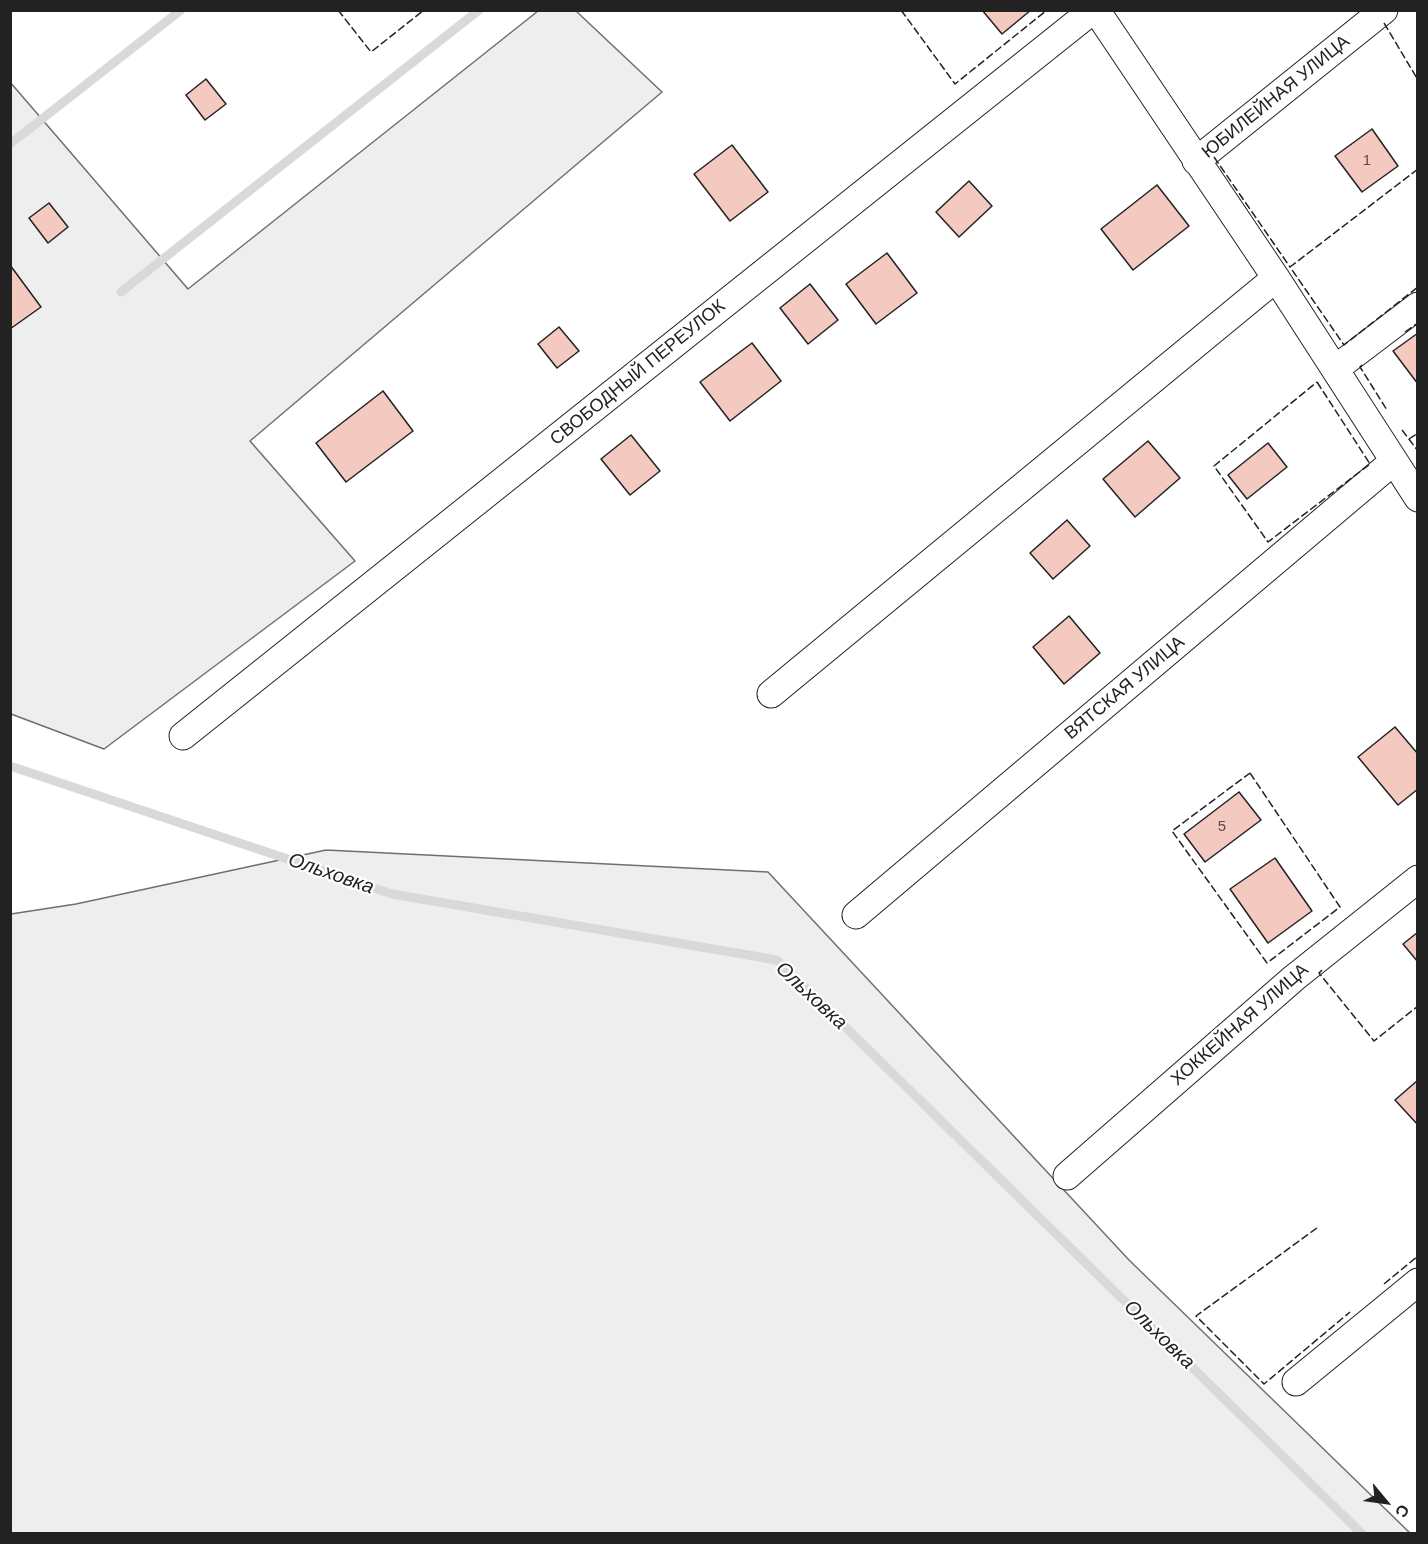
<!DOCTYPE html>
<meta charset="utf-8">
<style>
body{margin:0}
#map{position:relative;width:1428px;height:1544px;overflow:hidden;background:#fff;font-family:Helvetica,sans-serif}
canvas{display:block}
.frame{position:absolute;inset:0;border:12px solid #222;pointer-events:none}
.north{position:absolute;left:1356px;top:1472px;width:60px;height:60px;-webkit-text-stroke:4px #fff;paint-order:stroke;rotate:119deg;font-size:16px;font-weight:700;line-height:24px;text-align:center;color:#222}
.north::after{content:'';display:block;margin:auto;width:21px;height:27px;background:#222;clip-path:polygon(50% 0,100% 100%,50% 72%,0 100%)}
</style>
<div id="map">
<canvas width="1428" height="1544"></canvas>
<div class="frame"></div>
<div class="north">С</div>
</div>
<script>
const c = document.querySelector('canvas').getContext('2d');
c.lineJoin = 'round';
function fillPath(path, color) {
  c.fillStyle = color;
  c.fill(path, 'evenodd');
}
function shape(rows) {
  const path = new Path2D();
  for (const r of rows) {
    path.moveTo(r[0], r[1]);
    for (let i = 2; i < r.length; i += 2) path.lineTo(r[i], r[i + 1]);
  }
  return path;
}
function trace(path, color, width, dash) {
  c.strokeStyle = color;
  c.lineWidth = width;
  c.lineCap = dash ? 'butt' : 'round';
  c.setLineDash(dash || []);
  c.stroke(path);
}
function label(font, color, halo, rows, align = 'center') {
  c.font = font + ' Helvetica,sans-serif';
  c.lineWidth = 4.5;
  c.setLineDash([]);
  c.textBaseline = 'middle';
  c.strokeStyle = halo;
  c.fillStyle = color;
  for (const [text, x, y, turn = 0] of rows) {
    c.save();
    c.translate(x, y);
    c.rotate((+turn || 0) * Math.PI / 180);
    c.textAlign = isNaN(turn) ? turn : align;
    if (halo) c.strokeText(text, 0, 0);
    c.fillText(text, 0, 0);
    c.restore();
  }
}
const green = shape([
 [538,11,576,11,662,92,250,441,355,561,104,749,11,714,10,82,188,289,538,11],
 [326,850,768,872,1129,1260,1410,1533,11,1534,11,914,76,904,326,850]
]);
fillPath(green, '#eee');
trace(green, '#6f6f6f', 1.5);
trace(shape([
 [10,144,181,10],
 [121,292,479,10],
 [10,766,392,894,777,960,1362,1534]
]), '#d9d9d9', 9);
const building = shape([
 [982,10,1031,10,1002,34,982,10],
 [206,79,226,104,205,120,186,95,206,79],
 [1372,129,1398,166,1362,192,1335,156,1372,129],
 [732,145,768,192,730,221,694,174,732,145],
 [969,181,992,206,959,237,936,212,969,181],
 [1157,185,1189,226,1133,270,1101,229,1157,185],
 [49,203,68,227,48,243,29,218,49,203],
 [887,253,917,293,876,324,846,284,887,253],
 [10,265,41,307,10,329,10,265],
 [810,284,838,320,808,344,780,308,810,284],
 [559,327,579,351,557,368,538,344,559,327],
 [1418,333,1418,384,1393,351,1418,333],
 [752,343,781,381,730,421,700,382,752,343],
 [383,391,413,431,346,482,316,443,383,391],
 [631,435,660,471,630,495,601,459,631,435],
 [1148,441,1180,478,1135,517,1103,479,1148,441],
 [1268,443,1287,467,1247,499,1228,475,1268,443],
 [1067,520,1090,546,1053,579,1030,553,1067,520],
 [1069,616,1100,653,1064,684,1033,647,1069,616],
 [1395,727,1418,754,1418,789,1398,805,1358,757,1395,727],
 [1239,792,1261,820,1205,862,1184,834,1239,792],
 [1275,858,1312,911,1268,943,1230,889,1275,858],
 [1418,932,1418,962,1403,944,1418,932],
 [1418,1080,1418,1125,1395,1100,1418,1080]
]);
fillPath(building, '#f3c9c0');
trace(building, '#222', 1.5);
const street = shape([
 [1096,10,1276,278,1418,498],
 [1196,161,1384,10],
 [1335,369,1418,306],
 [771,694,1276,278],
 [183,736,1093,10],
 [856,915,1394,461],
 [1067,1176,1294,978,1418,879],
 [1296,1382,1418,1282]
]);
trace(street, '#222', 29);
trace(street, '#fff', 27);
trace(shape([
 [338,10,371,52,424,10],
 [901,10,955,84,1047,10],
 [1384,23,1418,80],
 [1214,157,1290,267],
 [1418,169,1290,267,1344,345,1418,287],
 [1405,332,1418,323],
 [1362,365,1360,367,1387,410],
 [1317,382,1370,464,1268,542,1214,466,1317,382],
 [1402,430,1418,451],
 [1409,439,1418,433],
 [1250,773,1340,907,1267,963,1172,831,1250,773],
 [1322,970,1319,973,1374,1041,1418,1006],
 [1317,1228,1196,1316,1264,1384,1350,1312],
 [1384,1284,1418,1256]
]), '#222', 1.5, [8, 3]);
label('15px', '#564c4a', null, [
 ["1",1367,161],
 ["5",1222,827]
]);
label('18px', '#222', '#fff', [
 ["ЮБИЛЕЙНАЯ УЛИЦА",1276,97,-39],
 ["СВОБОДНЫЙ ПЕРЕУЛОК",638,373,-39],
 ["ВЯТСКАЯ УЛИЦА",1125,688,-40],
 ["ХОККЕЙНАЯ УЛИЦА",1240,1025,-41]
]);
label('italic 20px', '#222', '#fff', [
 ["Ольховка",331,874,19],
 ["Ольховка",811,996,43],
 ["Ольховка",1159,1335,44]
]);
</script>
